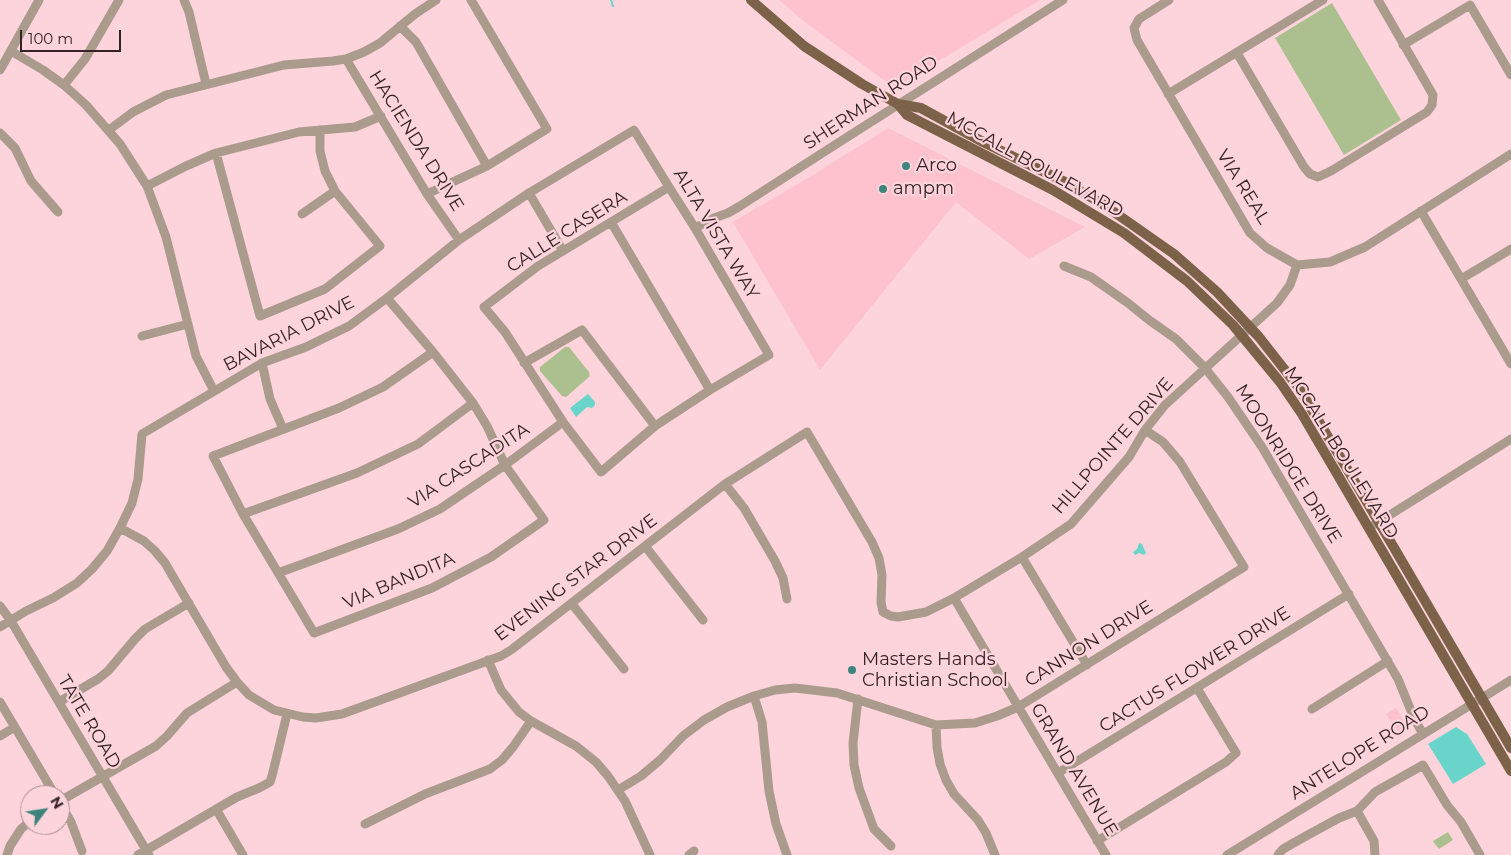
<!DOCTYPE html>
<style>
body{margin:0}
#map{position:relative;width:1511px;height:855px;overflow:hidden;background:#fdd4db;font-family:Montserrat,sans-serif}
canvas{display:block}
.north{position:absolute;left:20px;top:785px;width:50px;height:50px;box-sizing:border-box;background:#fdd4db;border:1px solid #ad8d93;border-radius:50%;rotate:59deg;font-size:14px;font-weight:700;line-height:20px;text-align:center;color:#352226}
.north::after{content:'';display:block;margin:auto;width:18px;height:22px;background:#3e847d;clip-path:polygon(50% 0,100% 100%,50% 72%,0 100%)}
.scale{position:absolute;left:20px;top:30px;width:101px;height:22px;box-sizing:border-box;border:2px solid #352226;border-top:0;padding-left:6px;font-size:15px;line-height:18px;white-space:nowrap;color:#352226;-webkit-text-stroke:4px #fdd4db;paint-order:stroke}
</style>
<div id="map">
<canvas width="1511" height="855"></canvas>
<div class="north">N</div>
<div class="scale">100 m</div>
</div>
<script>
const c = document.querySelector('canvas').getContext('2d');
c.lineJoin = 'round';
function fillPath(path, color) {
  c.fillStyle = color;
  c.fill(path, 'evenodd');
}
function shape(rows) {
  const path = new Path2D();
  for (const r of rows) {
    path.moveTo(r[0], r[1]);
    for (let i = 2; i < r.length; i += 2) path.lineTo(r[i], r[i + 1]);
  }
  return path;
}
function trace(path, color, width, dash) {
  c.strokeStyle = color;
  c.lineWidth = width;
  c.lineCap = dash ? 'butt' : 'round';
  c.setLineDash(dash || []);
  c.stroke(path);
}
function label(font, color, halo, rows, align = 'center') {
  c.font = font + ' Montserrat,sans-serif';
  c.lineWidth = 4.5;
  c.setLineDash([]);
  c.textBaseline = 'middle';
  c.strokeStyle = halo;
  c.fillStyle = color;
  for (const [text, x, y, turn = 0] of rows) {
    c.save();
    c.translate(x, y);
    c.rotate((+turn || 0) * Math.PI / 180);
    c.textAlign = isNaN(turn) ? turn : align;
    if (halo) c.strokeText(text, 0, 0);
    c.fillText(text, 0, 0);
    c.restore();
  }
}
fillPath(shape([
 [779,0,1040,0,897,86,888,83,806,23],
 [888,128,1085,227,1029,259,956,202,820,370,733,222,813,175],
 [1396,708,1407,725,1406,731,1400,735,1386,714]
]), '#fdc2cd');
fillPath(shape([
 [1332,3,1401,120,1344,155,1275,38],
 [565,347,569,347,589,372,590,376,566,397,562,396,540,371,540,367],
 [1448,832,1453,840,1439,849,1433,841]
]), '#acc08f');
fillPath(shape([
 [588,394,595,402,595,405,592,408,587,407,576,417,570,408],
 [1139,543,1142,544,1146,553,1144,555,1139,553,1135,555,1133,552,1137,549],
 [1456,727,1467,734,1486,764,1453,784,1428,744]
]), '#69d4c9');
trace(shape([
 [611,0,613,6]
]), '#69d4c9', 2);
trace(shape([
 [184,0,189,12,206,84],
 [1169,0,1139,19,1134,28,1137,40,1250,233,1267,248,1297,265,1330,262,1365,247,1511,154],
 [400,26,416,42,487,166],
 [1403,45,1470,5,1511,75],
 [11,51,43,70,64,85,86,105,120,144,147,186,166,237,196,356,214,391],
 [1237,53,1304,167,1310,174,1318,177,1331,171,1427,112,1432,105,1433,95,1378,0],
 [346,59,427,194,459,240],
 [0,70,39,0],
 [64,85,85,59,119,0],
 [1168,94,1323,0],
 [109,130,133,112,166,95,284,65,333,61,346,59,364,52,380,43,415,14,436,0],
 [0,133,15,148,31,181,58,212],
 [216,153,260,316,325,289,380,246,335,191,325,171,320,151,320,130],
 [147,186,186,166,216,153,299,132,355,127,381,116],
 [529,193,563,251],
 [427,194,487,166,547,129,471,0],
 [1421,211,1511,364],
 [302,214,335,191],
 [611,222,710,390],
 [695,228,714,218,728,213,740,206,841,141,1063,0],
 [1064,266,1091,277,1128,303,1149,320,1176,339,1205,368,1228,397,1262,447,1398,679,1414,718,1423,734],
 [1461,279,1511,249],
 [387,298,433,352,473,403,487,426,505,465,544,520,491,557,432,588,314,633,243,514,213,456,339,408,383,387,433,352],
 [142,336,188,324],
 [262,363,270,399,283,429],
 [524,363,582,330,655,426],
 [725,484,744,508,775,561,783,578,787,599],
 [243,514,357,473,418,444,473,403],
 [120,528,144,541,155,551,165,563,226,667,237,682,249,695,274,710,303,717,316,718,342,714,501,656,511,650,725,484,807,432,872,542,879,558,882,575,881,602,883,612,891,616,898,617,926,612,954,598,1022,557,1071,524,1129,457,1145,430,1165,405,1277,303,1290,285,1297,265],
 [1369,528,1511,439],
 [645,546,703,620],
 [1022,557,1087,665],
 [278,573,398,529,440,509,505,465,563,422],
 [954,598,1106,855],
 [572,604,624,669],
 [0,606,11,621,149,855],
 [0,627,26,611,53,598,77,583,92,569,107,551,120,528,132,503,138,479,142,434,262,363,306,347,349,326,387,298,459,240,529,193,634,130,669,187,695,228,769,355,710,390,655,426,601,472,563,422,505,332,484,307,538,266,669,187],
 [488,660,501,690,519,712,531,721,576,746,596,762,608,776,625,801,650,855],
 [754,696,762,722,769,791,776,824,787,855],
 [858,699,853,743,854,765,859,788,874,829,891,846],
 [0,702,55,795],
 [59,702,98,679,108,671,135,639,145,629,189,603],
 [1312,709,1388,661],
 [936,725,937,747,940,764,946,780,954,794,978,820,986,833,995,855],
 [0,736,15,727],
 [1058,773,1349,594],
 [618,790,641,776,660,760,683,736,704,720,727,707,754,696,775,690,795,688,837,693,936,725,975,723,997,716,1018,707,1244,567,1180,462,1163,442,1145,430],
 [60,801,156,746,167,736,187,713,237,682],
 [60,803,71,822,82,851],
 [216,809,243,855],
 [1357,811,1374,841,1375,855],
 [365,824,425,794,490,769,502,760,513,747,531,721],
 [1097,841,1226,762,1236,753,1197,688],
 [7,855,10,846,21,829,30,821],
 [138,855,237,797,259,788,270,782,272,776,287,714],
 [689,855,694,851],
 [1227,855,1511,680],
 [1278,855,1283,849,1306,836,1339,818,1357,811,1375,792,1423,765,1447,805,1461,822,1480,855]
]), '#aa9b8d', 9);
trace(shape([
 [751,0,804,46,862,84,898,104,921,108,983,142,1065,182,1104,205,1174,254,1217,292,1259,337,1299,388,1393,546,1511,748],
 [898,104,907,115,1053,190,1124,233,1187,281,1233,325,1280,382,1302,414,1511,771]
]), '#7b6248', 10);
for (const [x, y, r, color] of [
 [906,166,5,"#3e847d"],
 [883,189,5,"#3e847d"],
 [852,670,5,"#3e847d"]
]) {
  const dot = new Path2D();
  dot.arc(x, y, r, 0, 2 * Math.PI);
  c.fillStyle = color;
  c.fill(dot);
  trace(dot, '#fdd4db', 2);
}
label('18px', '#352226', '#fdd4db', [
 ["SHERMAN ROAD",871,103,-33],
 ["HACIENDA DRIVE",416,141,58],
 ["MCCALL BOULEVARD",1035,165,29],
 ["VIA REAL",1243,187,58],
 ["CALLE CASERA",567,232,-32],
 ["ALTA VISTA WAY",716,234,59],
 ["BAVARIA DRIVE",289,334,-27],
 ["HILLPOINTE DRIVE",1113,446,-49],
 ["MCCALL BOULEVARD",1341,453,58],
 ["MOONRIDGE DRIVE",1288,464,58],
 ["VIA CASCADITA",469,466,-33],
 ["EVENING STAR DRIVE",576,578,-37],
 ["VIA BANDITA",399,581,-23],
 ["CANNON DRIVE",1089,644,-32],
 ["CACTUS FLOWER DRIVE",1195,670,-32],
 ["TATE ROAD",89,722,59],
 ["ANTELOPE ROAD",1360,753,-32],
 ["GRAND AVENUE",1074,770,59]
]);
label('18px', '#352226', '#fdd4db', [
 ["Arco",916,166],
 ["ampm",893,189],
 ["Masters Hands",862,660],
 ["Christian School",862,681]
], 'left');
</script>
